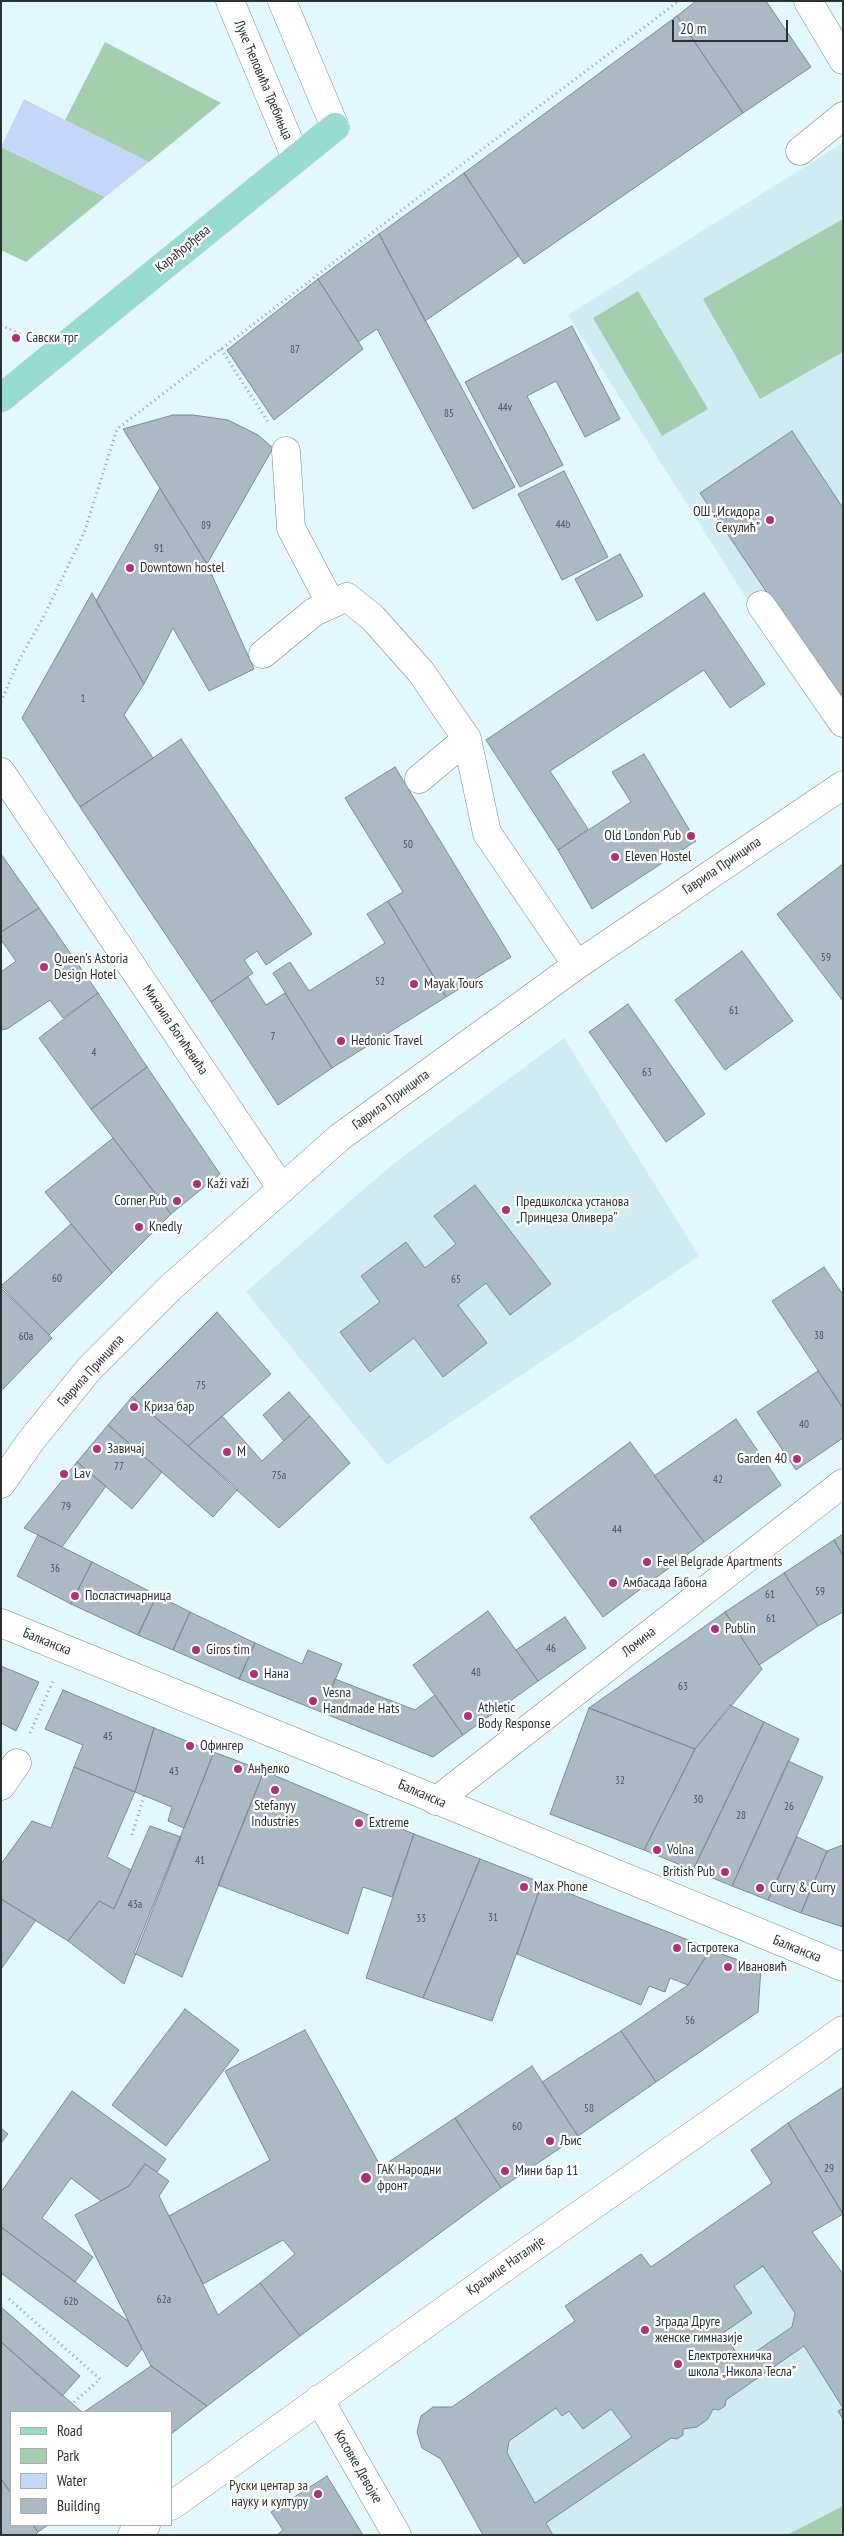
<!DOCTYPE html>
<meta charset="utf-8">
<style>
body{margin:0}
#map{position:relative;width:844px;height:2536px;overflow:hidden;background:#e2f8fc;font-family:"PT Sans Narrow",sans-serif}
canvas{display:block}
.frame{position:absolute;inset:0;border:2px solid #293133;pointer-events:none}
.legend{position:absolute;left:10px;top:2411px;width:162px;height:115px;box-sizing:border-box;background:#fff;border:1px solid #a9adad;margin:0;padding:6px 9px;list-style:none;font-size:15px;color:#293133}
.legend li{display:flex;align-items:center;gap:10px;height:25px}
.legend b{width:25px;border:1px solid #a9adad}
.scale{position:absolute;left:672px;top:20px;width:116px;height:22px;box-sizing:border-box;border:2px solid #293133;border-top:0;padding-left:6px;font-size:15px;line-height:18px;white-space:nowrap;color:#293133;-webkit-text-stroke:4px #fff;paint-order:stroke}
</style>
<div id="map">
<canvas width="844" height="2536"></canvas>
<div class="frame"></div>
<ul class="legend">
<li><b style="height:6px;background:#98dbd0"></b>Road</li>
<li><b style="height:14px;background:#a3cfaf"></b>Park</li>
<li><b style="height:14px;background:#c6d6f9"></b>Water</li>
<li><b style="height:14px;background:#aab9c4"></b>Building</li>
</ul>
<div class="scale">20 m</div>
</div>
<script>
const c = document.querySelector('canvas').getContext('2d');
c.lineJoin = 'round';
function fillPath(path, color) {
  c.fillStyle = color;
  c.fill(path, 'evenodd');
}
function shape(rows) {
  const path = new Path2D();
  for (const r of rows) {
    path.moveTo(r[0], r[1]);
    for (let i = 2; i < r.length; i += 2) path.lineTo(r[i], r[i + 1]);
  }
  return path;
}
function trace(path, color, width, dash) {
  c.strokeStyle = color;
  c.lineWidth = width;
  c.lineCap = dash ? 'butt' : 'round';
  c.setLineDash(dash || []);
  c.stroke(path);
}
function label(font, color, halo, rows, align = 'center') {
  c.font = font + ' "PT Sans Narrow",sans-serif';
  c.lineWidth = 4.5;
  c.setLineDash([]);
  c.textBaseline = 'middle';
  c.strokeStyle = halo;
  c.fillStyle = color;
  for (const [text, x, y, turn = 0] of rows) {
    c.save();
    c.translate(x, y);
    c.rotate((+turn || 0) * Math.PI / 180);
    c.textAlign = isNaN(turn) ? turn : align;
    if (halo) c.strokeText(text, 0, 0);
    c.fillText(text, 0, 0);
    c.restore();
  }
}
fillPath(shape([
 [843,143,843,725,831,733,568,315],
 [564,1038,699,1256,387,1465,246,1292,393,1164],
 [788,2123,843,2214,812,2232,843,2274,843,2535,483,2535,442,2459,422,2448,417,2432,421,2416,433,2407,452,2407,575,2321,565,2306,641,2254,651,2267,772,2183,751,2150]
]), '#ceecf1');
fillPath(shape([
 [105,42,221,103,149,162,65,120],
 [1,147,105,197,26,262,1,250],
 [843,219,843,352,760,399,703,299],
 [638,291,708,409,662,436,593,318],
 [843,2506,843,2535,787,2535]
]), '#a3cfaf');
fillPath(shape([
 [24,99,65,120,149,162,105,197,1,147]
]), '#c6d6f9');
const building = shape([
 [696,1,766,1,811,67,743,113,677,16,696,1],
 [677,16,743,113,524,264,464,173,677,16],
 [464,173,519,256,425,321,379,234,464,173],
 [379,234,515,487,473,509,377,329,358,342,318,279,379,234],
 [318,279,363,349,274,420,227,350,318,279],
 [572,326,620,419,585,437,556,381,527,396,563,465,520,487,465,382,572,326],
 [173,415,193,415,228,420,258,435,273,448,207,564,123,429,173,415],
 [792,431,843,508,843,693,837,697,700,493,792,431],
 [564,471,608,557,562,580,518,494,564,471],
 [160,488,207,564,254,669,209,691,173,628,144,684,96,601,160,488],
 [620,554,643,596,597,621,575,579,620,554],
 [92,593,144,684,124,715,153,758,80,807,22,718,92,593],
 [704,593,765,684,730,708,704,670,550,771,588,829,558,850,486,740,704,593],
 [181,739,312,934,266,965,257,951,244,960,253,973,211,1002,80,807,181,739],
 [644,754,696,841,592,909,558,850,631,802,612,772,644,754],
 [395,767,511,957,446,997,388,901,403,892,345,798,395,767],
 [1,854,39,908,1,932,1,854],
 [843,864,843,1001,777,914,843,864],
 [388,901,446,997,332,1068,273,973,290,962,309,991,385,943,367,914,388,901],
 [39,908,98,993,63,1018,50,1000,7,1029,1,1030,1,972,16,961,1,940,1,932,39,908],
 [742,951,793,1021,725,1070,675,1000,742,951],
 [248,977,266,1005,285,993,332,1068,278,1105,211,1002,248,977],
 [98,993,147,1067,91,1109,39,1038,98,993],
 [628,1004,705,1114,666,1142,589,1032,628,1004],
 [147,1067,220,1174,171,1214,91,1109,147,1067],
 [113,1138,171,1214,112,1273,45,1192,113,1138],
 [475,1185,551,1284,510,1315,486,1283,458,1305,487,1343,443,1377,414,1338,370,1372,340,1332,380,1302,361,1276,406,1242,425,1268,456,1244,434,1216,475,1185],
 [71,1224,112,1273,49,1335,1,1286,71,1224],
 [824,1267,843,1295,843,1408,772,1301,824,1267],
 [1,1288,52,1338,3,1389,1,1388,1,1288],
 [217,1312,271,1374,188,1446,132,1397,217,1312],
 [818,1371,843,1408,843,1438,796,1470,757,1412,818,1371],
 [289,1392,310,1416,284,1441,263,1415,289,1392],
 [132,1397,238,1489,213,1517,108,1425,132,1397],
 [222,1416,262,1461,310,1416,350,1463,279,1528,188,1446,222,1416],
 [736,1419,781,1485,704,1542,654,1476,736,1419],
 [108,1425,162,1472,132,1509,77,1462,108,1425],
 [630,1442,704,1542,603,1617,530,1517,630,1442],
 [77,1462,106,1486,62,1547,24,1528,77,1462],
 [843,1534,843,1556,834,1540,843,1534],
 [38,1535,92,1562,71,1604,17,1576,38,1535],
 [834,1540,843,1556,843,1612,818,1626,784,1573,834,1540],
 [92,1562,157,1595,138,1635,71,1604,92,1562],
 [784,1573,818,1626,759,1665,725,1612,784,1573],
 [157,1595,190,1612,173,1650,138,1635,157,1595],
 [488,1611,538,1681,463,1735,413,1665,488,1611],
 [190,1612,255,1643,239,1679,173,1650,190,1612],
 [725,1612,762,1669,695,1749,589,1708,725,1612],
 [565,1617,586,1648,538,1681,516,1650,565,1617],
 [255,1643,302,1664,308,1650,342,1664,321,1712,239,1679,255,1643],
 [1,1666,39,1682,16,1731,1,1723,1,1666],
 [335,1679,415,1710,435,1695,463,1735,433,1757,321,1712,335,1679],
 [63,1690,154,1728,135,1792,74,1767,83,1745,45,1729,63,1690],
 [730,1705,764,1722,693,1870,644,1850,695,1749,730,1705],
 [589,1708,695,1749,644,1850,550,1814,589,1708],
 [764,1722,799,1739,732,1886,693,1870,764,1722],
 [154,1728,214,1752,184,1828,168,1821,172,1807,135,1792,154,1728],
 [214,1752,264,1771,182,1977,134,1953,214,1752],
 [788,1761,823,1777,768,1900,732,1886,788,1761],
 [74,1767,135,1792,107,1857,131,1870,114,1909,99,1901,68,1941,1,1899,1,1864,32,1821,51,1828,74,1767],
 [264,1771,414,1834,392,1897,363,1887,348,1934,218,1885,264,1771],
 [150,1826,181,1837,124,1984,68,1941,99,1901,114,1909,150,1826],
 [414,1834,480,1859,423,1998,366,1978,414,1834],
 [797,1837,827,1851,801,1913,768,1900,797,1837],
 [843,1845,843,1927,801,1913,827,1851,843,1845],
 [480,1859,542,1883,492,2021,423,1998,480,1859],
 [542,1883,691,1941,710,1950,688,1985,670,1978,665,1992,649,1986,641,2005,517,1954,542,1883],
 [1,1899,36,1920,1,1969,1,1899],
 [710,1950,761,1968,758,2012,656,2082,621,2031,688,1985,710,1950],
 [185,2009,239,2050,166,2146,112,2105,185,2009],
 [305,2030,381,2167,455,2118,501,2188,300,2336,260,2283,295,2254,283,2240,203,2284,169,2216,270,2160,225,2071,305,2030],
 [621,2031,656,2082,578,2136,542,2082,621,2031],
 [532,2066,578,2136,501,2188,455,2118,532,2066],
 [843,2087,843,2214,788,2123,843,2087],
 [72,2091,166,2159,157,2172,145,2164,129,2186,101,2201,71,2178,42,2218,93,2257,75,2282,1,2227,1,2192,72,2091],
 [788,2123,843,2214,812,2232,843,2274,843,2419,838,2411,843,2408,804,2346,726,2400,725,2406,719,2410,713,2409,708,2419,697,2427,683,2429,683,2435,677,2439,671,2438,546,2523,553,2535,483,2535,441,2459,422,2448,417,2432,421,2416,433,2407,452,2407,575,2321,565,2306,641,2254,651,2267,772,2183,751,2150,788,2123],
 [763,2266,795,2313,792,2327,742,2361,723,2333,752,2313,734,2286,763,2266],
 [556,2408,562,2416,569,2411,583,2429,611,2409,632,2437,535,2503,507,2453,509,2441,556,2408],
 [1,2128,8,2134,1,2143,1,2128],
 [145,2164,169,2181,159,2196,218,2315,260,2283,300,2336,207,2406,151,2366,75,2215,129,2186,145,2164],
 [1,2227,128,2321,142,2349,127,2367,1,2273,1,2227],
 [1,2307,80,2376,62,2396,1,2342,1,2307],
 [1,2342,82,2412,11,2412,11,2493,1,2479,1,2342],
 [151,2366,207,2406,171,2434,171,2412,84,2412,151,2366],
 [327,2476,363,2535,277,2535,283,2530,271,2512,327,2476],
 [1,2479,11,2493,11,2525,33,2525,38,2532,35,2535,1,2535,1,2479],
 [33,2525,48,2525,38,2532,33,2525]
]);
fillPath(building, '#aab9c4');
trace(building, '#7c8a94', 1);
const minor = shape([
 [230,1,296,158],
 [282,1,335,127],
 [808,1,843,60],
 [800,151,843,116],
 [286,451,291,528,331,604],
 [761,605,843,723],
 [263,654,314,612,347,597,373,618,421,672,467,739,487,833,577,965],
 [1,772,282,1189],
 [419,779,467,739],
 [1,1484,30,1442,89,1369,169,1289,340,1137,577,965,843,785],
 [1,1623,381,1777,843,1967],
 [1,1786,17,1763],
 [436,1801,843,1483],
 [319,2399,397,2535],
 [171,2506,508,2265,843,2030],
 [132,2535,146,2525]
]);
const major = shape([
 [1,398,335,127]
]);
trace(minor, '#74878a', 29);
trace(major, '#d4d6d6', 29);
trace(shape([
 [1,325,22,335],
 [221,349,268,422],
 [1,702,18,662,45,614,84,533,117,429,420,196,679,1],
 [30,1733,53,1681],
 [132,1835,144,1796],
 [9,2299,100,2379,72,2404]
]), '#90a0a3', 3, [1, 4]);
trace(minor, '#fff', 28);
trace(major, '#98dbd0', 28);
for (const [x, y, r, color] of [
 [16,338,5,"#b12f78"],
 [770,520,5,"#b12f78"],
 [130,568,5,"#b12f78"],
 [691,836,5,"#b12f78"],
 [615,857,5,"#b12f78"],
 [44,967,5,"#b12f78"],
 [414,984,5,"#b12f78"],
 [341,1041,5,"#b12f78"],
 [197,1184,5,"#b12f78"],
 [177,1201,5,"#b12f78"],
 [506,1210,5,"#b12f78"],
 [139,1227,5,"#b12f78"],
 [134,1407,5,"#b12f78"],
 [97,1449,5,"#b12f78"],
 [227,1452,5,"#b12f78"],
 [797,1459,5,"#b12f78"],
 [64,1474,5,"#b12f78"],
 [647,1562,5,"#b12f78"],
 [613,1583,5,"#b12f78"],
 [75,1596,5,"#b12f78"],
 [715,1629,5,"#b12f78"],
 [196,1650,5,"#b12f78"],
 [254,1674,5,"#b12f78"],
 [313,1701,5,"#b12f78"],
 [468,1716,5,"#b12f78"],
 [190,1746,5,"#b12f78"],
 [238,1769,5,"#b12f78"],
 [275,1790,5,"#b12f78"],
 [359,1823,5,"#b12f78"],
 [657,1850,5,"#b12f78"],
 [725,1872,5,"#b12f78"],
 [524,1887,5,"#b12f78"],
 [760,1888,5,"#b12f78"],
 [677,1948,5,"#b12f78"],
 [728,1967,5,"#b12f78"],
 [550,2141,5,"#b12f78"],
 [505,2171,5,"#b12f78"],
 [366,2178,6,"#b12f78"],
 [645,2330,5,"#b12f78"],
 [678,2364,5,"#b12f78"],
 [318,2494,5,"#b12f78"]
]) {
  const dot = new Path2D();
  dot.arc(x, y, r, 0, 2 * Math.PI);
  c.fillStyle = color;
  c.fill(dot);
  trace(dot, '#fff', 2);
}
label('11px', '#495357', null, [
 ["87",295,350],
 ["44v",505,408],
 ["85",449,414],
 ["44b",563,525],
 ["89",206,526],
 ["91",159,549],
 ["1",83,699],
 ["50",408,845],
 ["59",826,958],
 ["52",380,982],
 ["61",734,1011],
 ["7",273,1037],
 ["4",94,1053],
 ["63",647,1073],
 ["60",57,1279],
 ["65",456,1280],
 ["38",819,1336],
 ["60a",26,1337],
 ["75",201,1386],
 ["40",804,1425],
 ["77",119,1467],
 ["75a",279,1476],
 ["42",718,1480],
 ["79",66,1507],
 ["44",617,1530],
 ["36",55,1569],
 ["59",820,1592],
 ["61",770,1595],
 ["61",771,1619],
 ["46",551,1649],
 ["48",476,1673],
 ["63",683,1687],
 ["45",108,1737],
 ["43",174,1772],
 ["32",620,1781],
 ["30",698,1800],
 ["26",789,1807],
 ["28",741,1816],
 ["41",200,1861],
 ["43a",135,1905],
 ["31",493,1918],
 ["33",421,1919],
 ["56",690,2021],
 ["58",589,2109],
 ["60",517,2127],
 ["29",829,2169],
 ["62a",164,2300],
 ["62b",71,2302]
]);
label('14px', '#293133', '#fff', [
 ["Луке Ћеловића Требињца",263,80,67],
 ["Карађорђева",183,249,-39],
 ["Гаврила Принципа",722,866,-34],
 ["Михаила Богићевића",175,1030,56],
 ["Гаврила Принципа",391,1100,-36],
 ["Гаврила Принципа",91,1371,-48],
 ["Балканска",47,1642,22],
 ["Ломина",639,1642,-38],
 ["Балканска",422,1794,23],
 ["Балканска",797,1949,22],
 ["Краљице Наталије",506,2266,-35],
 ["Косовке Девојке",358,2467,60]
]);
label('14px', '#293133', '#fff', [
 ["Савски трг",26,338],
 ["ОШ „Исидора",760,512,"right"],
 ["Секулић”",760,528,"right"],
 ["Downtown hostel",140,568],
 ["Old London Pub",681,836,"right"],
 ["Eleven Hostel",625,857],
 ["Queen’s Astoria",54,959],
 ["Design Hotel",54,975],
 ["Mayak Tours",424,984],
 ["Hedonic Travel",351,1041],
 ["Kaži važi",207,1184],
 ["Corner Pub",167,1201,"right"],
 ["Предшколска установа",516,1202],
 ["„Принцеза Оливера”",516,1218],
 ["Knedly",149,1227],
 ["Криза бар",144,1407],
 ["Завичај",107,1449],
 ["M",237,1452],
 ["Garden 40",787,1459,"right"],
 ["Lav",74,1474],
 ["Feel Belgrade Apartments",657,1562],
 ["Амбасада Габона",623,1583],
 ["Посластичарница",85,1596],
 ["Publin",725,1629],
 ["Giros tim",206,1650],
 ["Нана",264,1674],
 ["Vesna",323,1693],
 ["Handmade Hats",323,1709],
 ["Athletic",478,1708],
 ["Body Response",478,1724],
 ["Офингер",200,1746],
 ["Анђелко",248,1769],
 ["Stefanyy",275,1806,"center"],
 ["Industries",275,1822,"center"],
 ["Extreme",369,1823],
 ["Volna",667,1850],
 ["British Pub",715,1872,"right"],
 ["Max Phone",534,1887],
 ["Curry & Curry",770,1888],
 ["Гастротека",687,1948],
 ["Ивановић",738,1967],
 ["Љис",560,2141],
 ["ГАК Народни",377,2170],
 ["фронт",377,2186],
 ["Мини бар 11",515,2171],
 ["Зграда Друге",655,2322],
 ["женске гимназије",655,2338],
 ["Електротехничка",688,2356],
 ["школа „Никола Тесла”",688,2372],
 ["Руски центар за",308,2486,"right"],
 ["науку и културу",308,2502,"right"]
], 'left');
</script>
